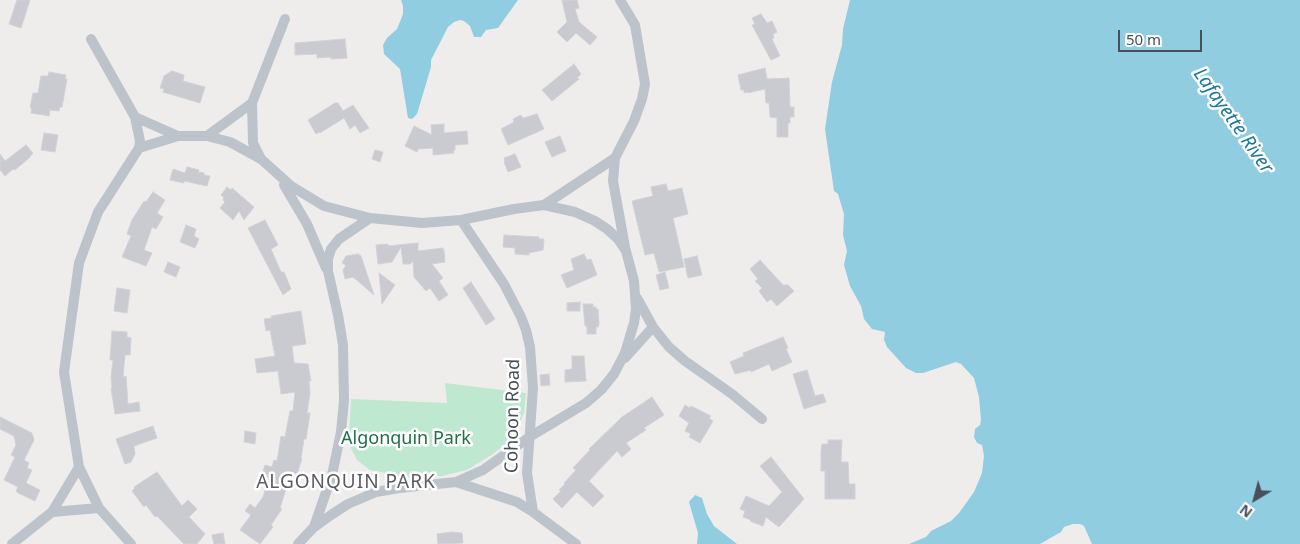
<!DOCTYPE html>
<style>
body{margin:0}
#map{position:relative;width:1300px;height:544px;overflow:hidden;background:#efecec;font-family:"Noto Sans",sans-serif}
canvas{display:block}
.north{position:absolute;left:1230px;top:474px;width:50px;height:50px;-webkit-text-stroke:4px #fff;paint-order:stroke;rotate:217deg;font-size:14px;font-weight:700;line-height:20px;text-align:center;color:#474f57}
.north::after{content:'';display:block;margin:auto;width:18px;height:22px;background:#474f57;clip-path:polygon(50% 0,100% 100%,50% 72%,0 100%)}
.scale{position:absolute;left:1118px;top:30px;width:84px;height:22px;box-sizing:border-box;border:2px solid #474f57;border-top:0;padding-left:6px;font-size:15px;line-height:18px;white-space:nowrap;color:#474f57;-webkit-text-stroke:4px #fff;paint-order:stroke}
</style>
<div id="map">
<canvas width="1300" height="544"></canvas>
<div class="north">N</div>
<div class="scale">50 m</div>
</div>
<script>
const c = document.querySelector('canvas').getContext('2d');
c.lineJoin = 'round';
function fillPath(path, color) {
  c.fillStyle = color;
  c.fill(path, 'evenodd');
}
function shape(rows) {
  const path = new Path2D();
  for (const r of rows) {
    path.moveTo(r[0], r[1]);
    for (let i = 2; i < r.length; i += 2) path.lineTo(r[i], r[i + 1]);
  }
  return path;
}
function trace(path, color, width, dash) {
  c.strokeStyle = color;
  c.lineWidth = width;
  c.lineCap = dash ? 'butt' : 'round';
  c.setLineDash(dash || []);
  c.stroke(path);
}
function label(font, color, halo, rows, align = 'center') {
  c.font = font + ' "Noto Sans",sans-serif';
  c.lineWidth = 5;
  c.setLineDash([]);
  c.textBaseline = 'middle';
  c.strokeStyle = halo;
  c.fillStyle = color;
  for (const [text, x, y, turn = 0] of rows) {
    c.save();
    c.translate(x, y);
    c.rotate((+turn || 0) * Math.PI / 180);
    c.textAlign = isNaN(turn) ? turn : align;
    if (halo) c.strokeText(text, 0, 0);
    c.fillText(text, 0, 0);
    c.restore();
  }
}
fillPath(shape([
 [445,383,526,393,524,413,512,439,493,454,467,470,442,476,405,477,370,470,357,460,350,446,349,433,351,399,447,403]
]), '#bfe8d0');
fillPath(shape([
 [401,0,518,0,498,28,486,30,481,37,474,37,470,26,464,21,460,20,454,22,448,27,431,60,431,67,417,114,412,119,408,118,400,69,384,54,383,45,387,38,397,29,403,14,403,6],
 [850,0,1300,0,1300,544,1092,544,1084,526,1080,524,1073,524,1064,527,1061,532,1040,544,909,544,926,537,931,531,951,521,959,513,974,492,982,473,984,456,982,445,977,443,974,437,975,429,980,425,981,420,979,397,974,378,961,364,956,362,923,373,916,373,906,368,887,347,884,340,885,332,872,329,864,319,861,306,850,286,844,265,847,251,843,235,844,214,838,194,834,191,825,129,832,82,842,45,843,29],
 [695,495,702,498,707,514,714,526,737,544,697,544,698,533,689,502]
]), '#91cde0');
const building = shape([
 [17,0,30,0,21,28,9,24,17,0],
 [562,0,577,0,579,8,575,9,579,22,597,37,590,45,576,33,567,42,557,32,567,22,562,0],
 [761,14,767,23,772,21,777,32,773,34,774,38,772,39,780,56,771,60,752,25,755,24,752,18,761,14],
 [345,39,347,58,331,59,331,57,317,58,317,54,295,55,295,43,345,39],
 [574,64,581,74,577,78,579,79,552,101,542,90,574,64],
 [765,68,767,79,789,78,790,107,794,107,794,117,790,117,790,123,788,123,788,137,777,137,777,118,770,117,769,103,766,103,765,89,748,93,748,92,744,93,744,90,741,90,738,75,765,68],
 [172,71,184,75,183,81,205,87,200,103,163,92,164,89,160,88,164,76,172,71],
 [49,72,66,75,65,79,67,79,62,107,60,107,59,111,50,110,49,116,31,113,32,108,30,108,33,93,38,93,41,76,48,76,49,72],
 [335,103,338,103,343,111,353,105,369,128,360,133,355,125,350,129,344,118,320,133,319,132,316,134,308,120,335,103],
 [537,114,544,129,508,145,501,129,514,122,513,119,521,115,523,118,537,114],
 [444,124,444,133,467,131,468,144,455,145,455,150,453,151,454,153,433,155,433,148,418,149,417,152,405,146,414,126,432,135,431,125,444,124],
 [44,133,58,135,55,152,41,150,44,133],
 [560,136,566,151,552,157,545,142,560,136],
 [26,145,33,153,29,158,15,170,13,169,5,176,0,170,0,154,5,161,26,145],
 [375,150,383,152,380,162,372,159,375,150],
 [515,154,521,167,508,172,504,162,505,161,504,158,515,154],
 [187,167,199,170,198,172,204,173,204,175,210,176,207,186,184,181,184,183,170,180,173,169,185,173,187,167],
 [666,184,668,191,682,188,688,214,673,218,684,267,659,272,654,253,645,255,632,201,653,196,651,187,666,184],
 [227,187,231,190,232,188,254,207,244,220,239,211,233,220,220,208,225,202,223,200,224,198,221,195,227,187],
 [153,192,165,200,157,213,163,217,156,229,152,227,144,250,152,253,146,266,122,257,131,236,127,234,132,220,144,201,146,202,153,192],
 [265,220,278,245,271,249,281,272,284,272,291,289,283,295,248,228,265,220],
 [186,225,196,229,194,236,199,239,195,248,180,242,186,225],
 [504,235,539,237,539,239,544,239,543,250,529,253,529,255,515,254,515,248,503,247,504,235],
 [418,243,418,251,443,248,444,251,445,262,432,264,443,278,439,281,448,295,439,301,430,288,426,291,414,277,413,261,410,264,403,264,401,247,392,262,378,264,376,245,388,244,388,246,418,243],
 [358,254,361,256,374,295,353,277,345,279,343,270,346,265,342,263,346,256,358,254],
 [584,254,587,260,591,259,597,275,567,288,561,275,574,270,571,259,584,254],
 [697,256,702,275,688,278,684,259,697,256],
 [760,260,783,285,788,285,794,291,777,306,771,299,767,302,759,291,762,288,755,281,758,279,750,269,760,260],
 [168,262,180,267,176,277,164,272,168,262],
 [665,272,669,288,660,290,656,275,665,272],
 [379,273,395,285,382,304,379,273],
 [471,282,495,319,486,325,463,288,471,282],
 [117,288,130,290,127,313,114,311,117,288],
 [580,302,580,311,567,311,567,303,580,302],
 [583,304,593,304,593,307,596,307,596,309,598,309,599,324,598,327,596,327,596,334,587,334,587,326,585,326,583,304],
 [301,311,306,344,292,346,294,363,308,364,311,381,309,381,310,393,307,413,310,413,306,439,304,439,301,458,302,459,297,474,296,474,291,482,288,490,286,489,280,508,282,509,271,525,273,527,260,544,240,530,251,515,245,511,250,504,255,508,263,497,268,480,261,478,265,465,272,467,274,460,277,461,281,436,285,437,290,411,293,411,295,392,281,394,278,371,257,373,255,359,275,356,270,330,266,331,264,319,272,318,271,316,301,311],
 [112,331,127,332,127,337,131,338,130,355,125,355,123,377,126,376,128,404,139,402,140,411,115,414,111,388,112,388,111,378,113,360,110,360,112,331],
 [783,337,788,348,786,349,792,362,772,371,769,364,751,372,751,370,735,374,730,362,744,356,743,353,783,337],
 [572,356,584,356,586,381,565,382,565,370,572,369,572,356],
 [807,370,815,396,823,394,826,402,804,409,793,374,807,370],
 [549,374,550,385,541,386,540,375,549,374],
 [652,397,664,415,644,428,646,430,626,443,631,449,622,457,617,451,589,481,604,496,593,507,577,492,562,508,553,499,561,491,559,490,565,484,564,483,576,470,573,468,590,450,589,449,622,417,652,397],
 [685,405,690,408,691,406,711,416,709,418,713,421,700,443,689,437,691,434,685,431,689,423,679,416,685,405],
 [0,417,32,433,34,440,24,460,29,463,27,468,32,470,26,483,40,490,35,501,18,493,16,491,18,487,4,480,15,457,11,455,16,445,14,436,0,429,0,417],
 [153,426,157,438,134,446,135,454,131,462,125,464,116,439,153,426],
 [245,431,256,433,255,444,244,442,245,431],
 [828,440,842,440,841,462,848,462,849,484,855,484,855,499,825,499,825,471,821,471,821,451,822,444,828,444,828,440],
 [771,457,804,499,779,527,766,517,763,526,750,521,751,520,743,517,745,511,740,509,746,496,769,506,782,492,760,466,771,457],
 [157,472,182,506,188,500,197,509,189,517,205,534,197,544,184,544,157,516,155,517,146,505,144,507,132,491,135,488,134,487,157,472],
 [451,532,462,533,463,543,438,544,437,534,451,532],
 [223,533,225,544,214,544,212,535,223,533]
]);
fillPath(building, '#cacbd0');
trace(building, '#d1d2d7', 1);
trace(shape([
 [620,0,635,25,645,84,642,99,634,121,615,158,613,181,625,247],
 [91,39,135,117,178,136],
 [135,117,140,141,139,148],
 [207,136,252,103],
 [261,159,253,143,252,103,285,19],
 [284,185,307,224,326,268],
 [461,220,504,284,521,317,526,330,530,347,533,388,527,473,533,512],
 [637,298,653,327,669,347,685,361,732,394,762,419],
 [625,358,653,327],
 [456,482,517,502,533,512,576,544],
 [52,512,79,467],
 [314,527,332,475,341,432,344,401,343,345,338,315,328,271,328,259,331,249,339,239,370,218],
 [12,544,52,512,99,508],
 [131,544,99,508,79,467,64,372,79,263,98,212,139,148,178,136,207,136,230,142,261,159,291,186,324,206,370,218,422,223,461,220,514,209,544,205,615,158],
 [298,544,313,528,331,515,348,504,376,492,399,488,456,482,483,470,531,436,586,403,601,390,614,374,625,353,634,323,636,309,634,281,626,251,618,239,607,229,595,221,575,212,544,205]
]), '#bcc3ca', 10);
label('18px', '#474f57', '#fff', [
 ["Cohoon Road",513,416,-89]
]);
label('18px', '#216f4a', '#fff', [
 ["Algonquin Park",406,439]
]);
label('italic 19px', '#1c7895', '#fff', [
 ["Lafayette River",1233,121,55]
]);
c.letterSpacing = '1px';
label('19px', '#5a5c60', '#fff', [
 ["ALGONQUIN PARK",346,483]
]);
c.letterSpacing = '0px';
</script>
